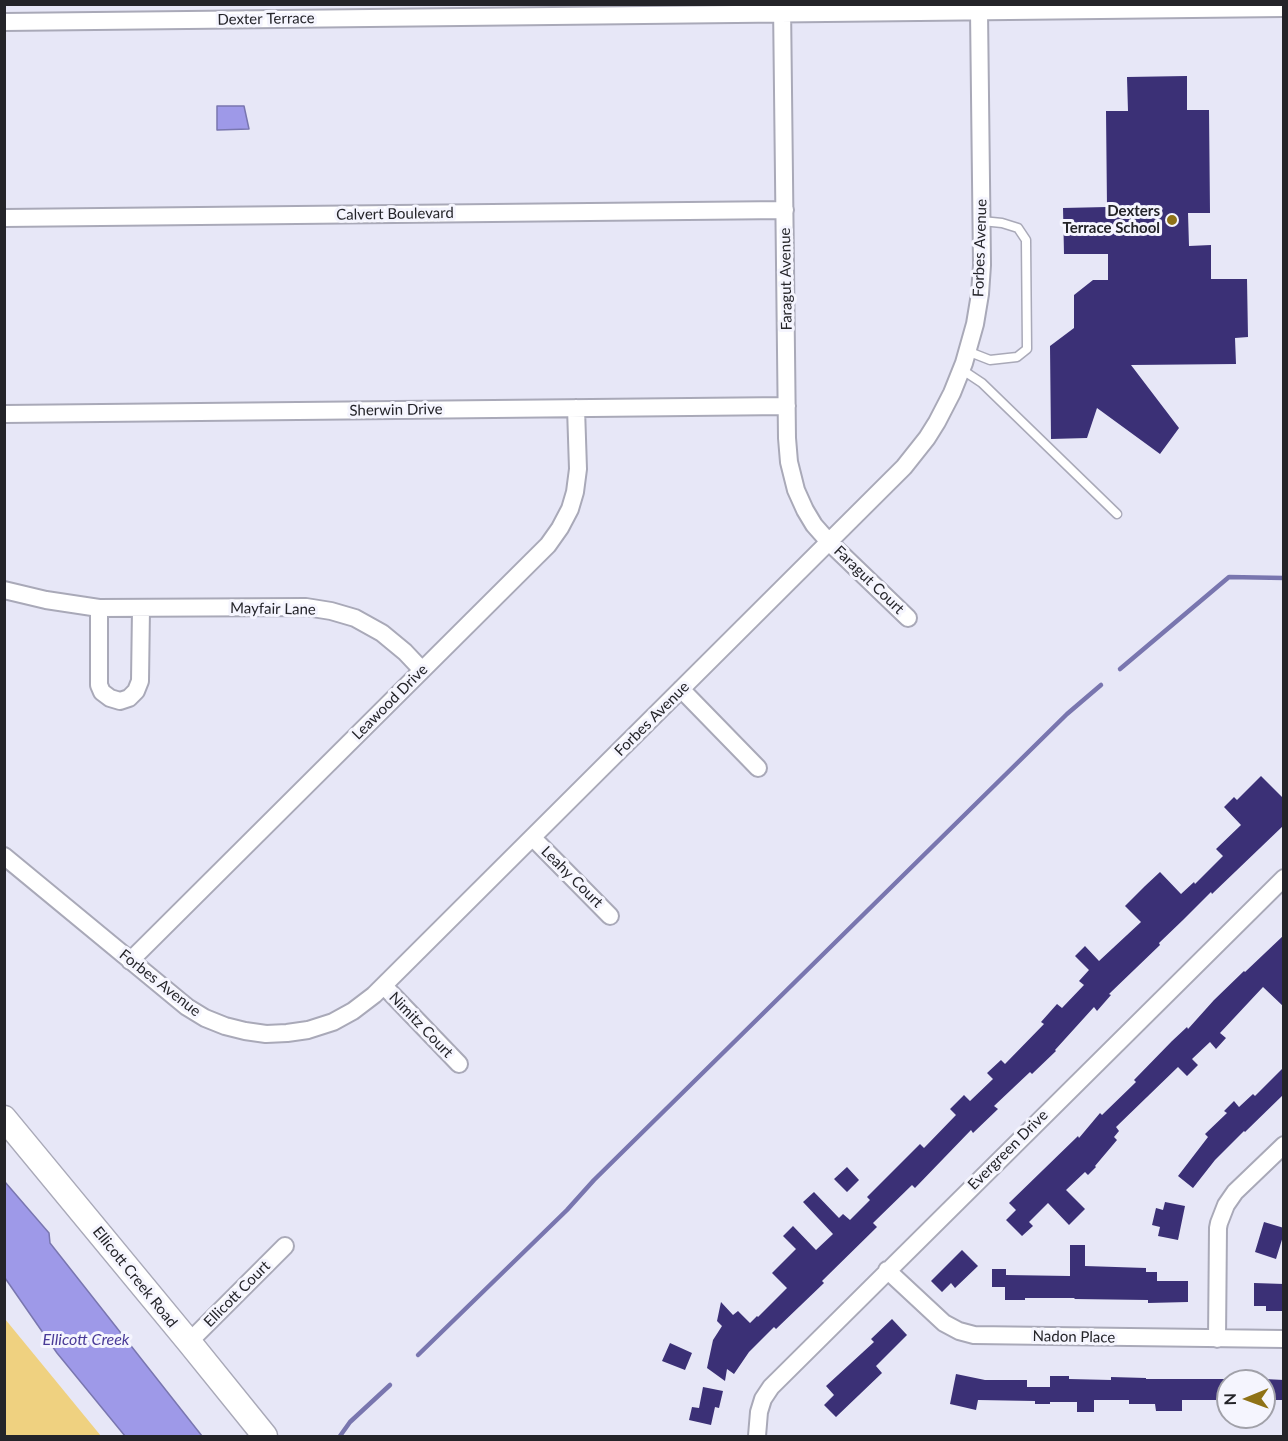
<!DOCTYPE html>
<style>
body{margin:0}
#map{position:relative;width:1288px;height:1441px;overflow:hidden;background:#e7e7f7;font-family:Lato,sans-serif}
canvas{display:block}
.frame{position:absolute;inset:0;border:6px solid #242429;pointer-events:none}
.north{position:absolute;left:1216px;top:1369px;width:60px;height:60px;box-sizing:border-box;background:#f5f5fe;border:2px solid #a1a1a9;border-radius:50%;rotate:269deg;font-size:16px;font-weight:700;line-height:24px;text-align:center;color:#242429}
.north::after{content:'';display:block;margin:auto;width:21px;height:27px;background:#8f7217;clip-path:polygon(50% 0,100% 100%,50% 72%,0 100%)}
</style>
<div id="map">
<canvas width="1288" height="1441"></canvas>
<div class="frame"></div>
<div class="north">N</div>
</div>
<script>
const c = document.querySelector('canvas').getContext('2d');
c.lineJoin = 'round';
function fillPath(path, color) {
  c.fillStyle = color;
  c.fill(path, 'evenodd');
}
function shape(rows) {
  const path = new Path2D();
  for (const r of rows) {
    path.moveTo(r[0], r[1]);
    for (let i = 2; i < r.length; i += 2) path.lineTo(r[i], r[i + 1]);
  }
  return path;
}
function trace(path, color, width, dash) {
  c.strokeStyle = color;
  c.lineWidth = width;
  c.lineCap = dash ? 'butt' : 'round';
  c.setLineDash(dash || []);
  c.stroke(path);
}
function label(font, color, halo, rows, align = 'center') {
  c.font = font + ' Lato,sans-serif';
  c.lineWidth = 6;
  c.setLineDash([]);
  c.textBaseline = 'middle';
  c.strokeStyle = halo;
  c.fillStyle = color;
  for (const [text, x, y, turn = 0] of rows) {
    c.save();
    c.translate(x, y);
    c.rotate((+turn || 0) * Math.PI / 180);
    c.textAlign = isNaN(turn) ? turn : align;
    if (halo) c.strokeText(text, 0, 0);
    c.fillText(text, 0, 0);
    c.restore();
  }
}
fillPath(shape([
 [4,1319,5,1319,101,1436,5,1436]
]), '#efd180');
const water = shape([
 [217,106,244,106,249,129,217,130,217,106],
 [5,1182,49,1233,50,1243,202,1436,125,1436,57,1353,5,1278,5,1182]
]);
fillPath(water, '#9e99e8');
trace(water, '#7976af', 1.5);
trace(shape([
 [1120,669,1229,577,1284,578],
 [418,1355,567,1210,594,1180,1067,714,1101,685],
 [340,1436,350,1422,390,1385]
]), '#7976af', 4.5);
fillPath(shape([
 [1187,76,1187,110,1209,110,1210,213,1188,213,1189,246,1211,245,1211,279,1247,279,1248,337,1235,338,1236,364,1131,365,1179,428,1160,454,1097,408,1087,438,1051,439,1050,346,1074,328,1074,295,1093,280,1108,280,1108,254,1064,254,1063,208,1107,207,1106,111,1128,111,1127,77],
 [1261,776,1284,799,1284,825,1212,894,1211,892,1183,920,1159,943,1160,945,1109,994,1111,995,1097,1011,1094,1007,1055,1050,1056,1051,1032,1074,1030,1072,994,1106,998,1109,973,1133,971,1130,915,1188,912,1185,873,1223,877,1227,822,1281,824,1283,776,1329,774,1327,749,1352,734,1374,727,1369,725,1381,707,1368,713,1340,722,1326,717,1321,721,1302,733,1315,738,1311,750,1323,757,1316,758,1317,787,1288,772,1273,796,1249,783,1236,793,1226,816,1250,833,1234,803,1202,814,1192,839,1218,843,1214,850,1220,870,1200,867,1197,920,1144,924,1148,956,1115,950,1109,964,1095,970,1101,993,1079,987,1073,1001,1060,1005,1064,1044,1024,1041,1022,1057,1004,1062,1008,1084,985,1079,981,1089,970,1075,956,1085,946,1099,961,1141,922,1125,906,1145,886,1160,872,1181,894,1194,882,1195,884,1223,856,1216,849,1241,825,1224,807,1234,797,1237,800],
 [1284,935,1284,1007,1263,987,1220,1033,1226,1038,1216,1049,1210,1042,1192,1059,1198,1065,1187,1076,1178,1067,1116,1127,1119,1131,1114,1137,1117,1140,1095,1166,1096,1167,1088,1175,1085,1172,1066,1190,1085,1209,1069,1225,1048,1203,1029,1222,1033,1226,1022,1236,1006,1220,1016,1210,1009,1203,1078,1136,1079,1138,1100,1113,1102,1115,1136,1082,1134,1080,1172,1041,1187,1027,1188,1029,1214,1000,1244,971,1245,972],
 [1284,1067,1284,1094,1245,1132,1244,1131,1215,1160,1193,1188,1178,1176,1208,1137,1205,1134,1227,1113,1224,1111,1234,1101,1239,1107,1253,1094,1255,1096],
 [847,1167,859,1180,847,1192,834,1179],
 [1165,1202,1185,1206,1178,1240,1158,1236,1160,1227,1152,1225,1156,1208,1163,1210],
 [1264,1222,1284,1228,1284,1233,1276,1259,1255,1252],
 [1070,1245,1085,1245,1085,1266,1146,1268,1146,1272,1157,1272,1157,1281,1188,1281,1188,1302,1148,1303,1148,1300,1074,1299,1075,1298,1025,1298,1025,1300,1005,1300,1005,1287,992,1287,992,1269,1006,1269,1006,1275,1070,1276],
 [962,1250,978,1266,955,1288,951,1283,942,1292,931,1281],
 [1254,1283,1284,1284,1284,1311,1266,1311,1266,1306,1254,1306],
 [892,1319,907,1335,876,1366,882,1373,836,1417,824,1405,834,1395,826,1386,874,1342,871,1339],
 [670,1343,692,1353,685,1370,662,1361],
 [956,1374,985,1380,1027,1380,1027,1387,1050,1387,1050,1376,1069,1376,1069,1379,1111,1380,1111,1377,1146,1378,1146,1379,1227,1379,1227,1400,1182,1400,1182,1411,1156,1411,1155,1404,1129,1404,1129,1400,1094,1400,1094,1412,1077,1412,1077,1402,1050,1402,1050,1404,1035,1404,1035,1401,978,1400,976,1410,950,1404],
 [1264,1379,1284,1380,1284,1400,1264,1400],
 [703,1387,723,1391,719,1408,715,1407,711,1425,689,1420,692,1407,699,1408]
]), '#3b3076');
const lane = shape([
 [967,351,990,360,1017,357,1027,349,1026,240,1018,228,1002,223,982,221],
 [961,369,982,383,1117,514]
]);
const street = shape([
 [782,4,787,438,789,462,796,490,805,510,814,525,829,542,908,618],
 [4,22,1284,8],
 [4,218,785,210],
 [4,414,787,406],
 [4,590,46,600,99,608,306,607,331,611,355,618,382,633,405,652,422,670],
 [99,608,99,685,102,692,110,698,120,701,129,698,136,691,140,681,141,609],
 [681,689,758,768],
 [533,838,610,916],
 [4,856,187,1007,205,1018,225,1026,245,1031,266,1034,287,1033,308,1030,333,1022,353,1011,374,995,904,467,927,438,937,422,952,393,964,363,975,324,980,294,982,265,979,11],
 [130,961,548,545,560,528,570,509,575,492,578,469,576,408],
 [384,986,459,1064],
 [887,1270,944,1323,959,1331,974,1335,1284,1339],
 [1217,1339,1218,1228,1219,1223,1226,1205,1235,1192,1284,1145],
 [189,1342,285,1246],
 [757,1436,759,1412,763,1399,771,1387,1284,878]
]);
const secondary = shape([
 [4,1118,189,1342,265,1436]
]);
trace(lane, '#a9a9b8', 11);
trace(street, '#a9a9b8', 20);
trace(secondary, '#a9a9b8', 27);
trace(lane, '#fff', 8);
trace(street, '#fff', 16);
trace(secondary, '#fff', 24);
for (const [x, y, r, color] of [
 [1172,220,6,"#8f7217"]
]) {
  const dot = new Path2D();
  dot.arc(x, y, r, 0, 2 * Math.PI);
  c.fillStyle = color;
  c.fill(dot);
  trace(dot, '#f5f5fe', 2);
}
label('15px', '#242429', '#f5f5fe', [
 ["Dexter Terrace",266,19,-1],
 ["Calvert Boulevard",395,214,-1],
 ["Forbes Avenue",980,248,-88],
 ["Faragut Avenue",786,279,-91],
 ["Sherwin Drive",396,410,-1],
 ["Faragut Court",869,580,44],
 ["Mayfair Lane",273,609,1],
 ["Leawood Drive",390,702,-45],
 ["Forbes Avenue",652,719,-45],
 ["Leahy Court",572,877,45],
 ["Forbes Avenue",160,983,38],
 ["Nimitz Court",421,1025,46],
 ["Evergreen Drive",1008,1150,-45],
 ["Ellicott Creek Road",135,1277,51],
 ["Ellicott Court",237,1294,-45],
 ["Nadon Place",1074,1337,1]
]);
label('bold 15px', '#242429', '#f5f5fe', [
 ["Dexters",1160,211],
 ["Terrace School",1160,228]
], 'right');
label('italic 16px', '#4a3b97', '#f5f5fe', [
 ["Ellicott Creek",86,1340]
]);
</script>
